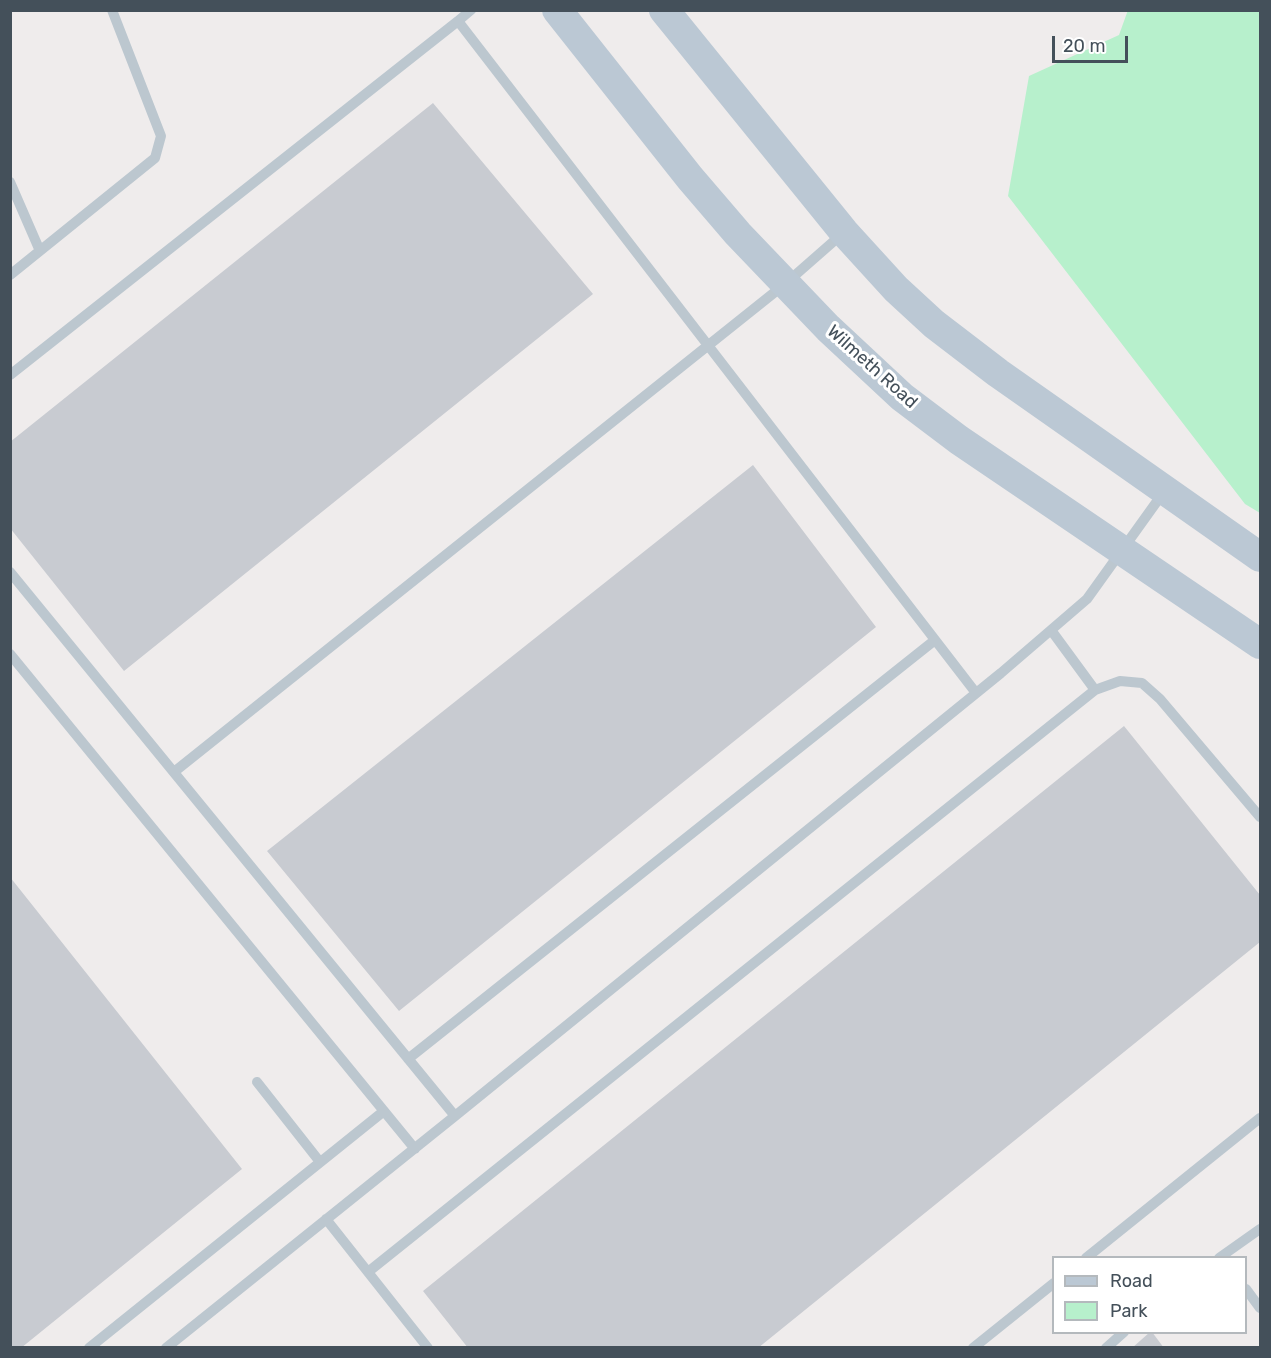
<!DOCTYPE html>
<style>
body{margin:0}
#map{position:relative;width:1271px;height:1358px;overflow:hidden;background:#efecec;font-family:Rubik,sans-serif}
canvas{display:block}
.frame{position:absolute;inset:0;border:12px solid #44505a;pointer-events:none}
.legend{position:absolute;left:1052px;top:1256px;width:195px;height:78px;box-sizing:border-box;background:#fff;border:2px solid #b4b9bd;margin:0;padding:8px 10px;list-style:none;font-size:18px;color:#44505a}
.legend li{display:flex;align-items:center;gap:12px;height:30px}
.legend b{width:30px;border:2px solid #b4b9bd}
.scale{position:absolute;left:1052px;top:36px;width:76px;height:27px;box-sizing:border-box;border:3px solid #44505a;border-top:0;padding-left:8px;font-size:18px;line-height:21px;white-space:nowrap;color:#44505a;-webkit-text-stroke:4px #fff;paint-order:stroke}
</style>
<div id="map">
<canvas width="1271" height="1358"></canvas>
<div class="frame"></div>
<ul class="legend">
<li><b style="height:8px;background:#bbc8d4"></b>Road</li>
<li><b style="height:16px;background:#b7f0cc"></b>Park</li>
</ul>
<div class="scale">20 m</div>
</div>
<script>
const c = document.querySelector('canvas').getContext('2d');
c.lineJoin = 'round';
function fillPath(path, color) {
  c.fillStyle = color;
  c.fill(path, 'evenodd');
}
function shape(rows) {
  const path = new Path2D();
  for (const r of rows) {
    path.moveTo(r[0], r[1]);
    for (let i = 2; i < r.length; i += 2) path.lineTo(r[i], r[i + 1]);
  }
  return path;
}
function trace(path, color, width, dash) {
  c.strokeStyle = color;
  c.lineWidth = width;
  c.lineCap = dash ? 'butt' : 'round';
  c.setLineDash(dash || []);
  c.stroke(path);
}
function label(font, color, halo, rows, align = 'center') {
  c.font = font + ' Rubik,sans-serif';
  c.lineWidth = 6;
  c.setLineDash([]);
  c.textBaseline = 'middle';
  c.strokeStyle = halo;
  c.fillStyle = color;
  for (const [text, x, y, turn = 0] of rows) {
    c.save();
    c.translate(x, y);
    c.rotate((+turn || 0) * Math.PI / 180);
    c.textAlign = isNaN(turn) ? turn : align;
    if (halo) c.strokeText(text, 0, 0);
    c.fillText(text, 0, 0);
    c.restore();
  }
}
fillPath(shape([
 [1128,10,1260,11,1260,513,1245,504,1008,196,1029,76,1119,35]
]), '#b7f0cc');
fillPath(shape([
 [433,103,593,294,124,671,10,528,10,442],
 [753,465,876,627,399,1011,267,851],
 [1124,726,1260,895,1260,942,758,1348,468,1348,423,1291],
 [10,877,242,1169,21,1348,10,1348],
 [1150,1332,1152,1332,1164,1348,1132,1348]
]), '#c8cbd1');
trace(shape([
 [458,21,471,10],
 [10,182,40,251],
 [10,275,155,158,161,136,112,10],
 [10,375,458,21,976,693],
 [10,572,455,1116],
 [1051,630,1095,690],
 [10,654,415,1149],
 [174,772,785,284,842,234],
 [408,1059,935,640],
 [257,1082,320,1162],
 [326,1219,428,1348],
 [1086,1258,1260,1118],
 [1219,1258,1260,1229],
 [368,1272,1095,690,1120,681,1142,683,1160,699,1260,817],
 [1246,1289,1260,1308],
 [89,1348,384,1111],
 [166,1348,455,1116,1001,673,1051,630,1087,599,1163,493],
 [973,1348,1054,1283],
 [1106,1348,1124,1332]
]), '#bcc7cf', 10);
trace(shape([
 [557,10,690,178,738,234,828,328,902,397,959,440,1260,644],
 [664,10,844,232,896,289,934,324,998,373,1260,557]
]), '#bbc8d4', 30);
label('18px', '#44505a', '#fff', [
 ["Wilmeth Road",872,367,42]
]);
</script>
